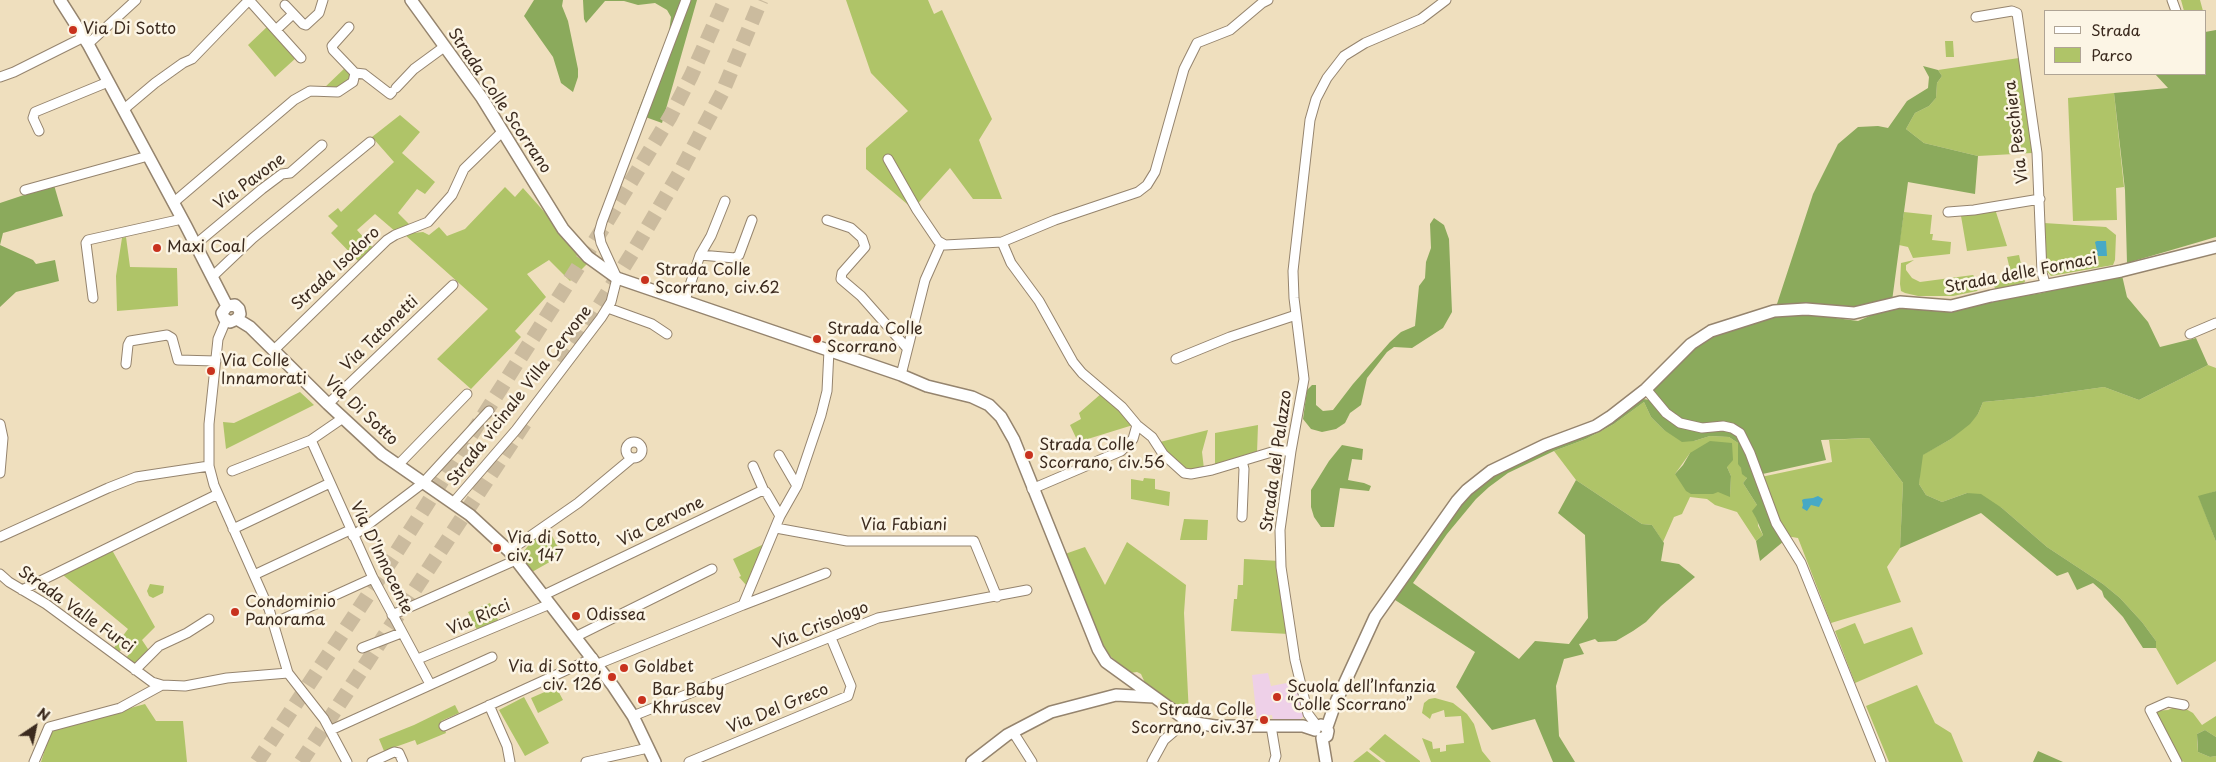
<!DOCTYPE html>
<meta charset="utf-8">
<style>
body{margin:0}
#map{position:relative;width:2216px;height:762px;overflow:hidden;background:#efdfbe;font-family:"Playpen Sans",sans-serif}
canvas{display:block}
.legend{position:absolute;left:2044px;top:10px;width:162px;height:65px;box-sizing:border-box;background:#fcf5e5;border:1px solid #afa495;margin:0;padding:6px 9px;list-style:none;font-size:15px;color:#3b2a1e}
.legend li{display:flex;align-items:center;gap:10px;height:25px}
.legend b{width:25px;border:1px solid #afa495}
.north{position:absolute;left:10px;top:702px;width:50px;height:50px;-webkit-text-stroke:4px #fcf5e5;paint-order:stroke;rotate:34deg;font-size:14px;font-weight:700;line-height:20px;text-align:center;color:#3b2a1e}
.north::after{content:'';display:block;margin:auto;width:18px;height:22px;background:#3b2a1e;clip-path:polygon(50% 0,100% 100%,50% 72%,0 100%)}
</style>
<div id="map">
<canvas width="2216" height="762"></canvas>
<ul class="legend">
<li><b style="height:6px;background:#fff"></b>Strada</li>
<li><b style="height:14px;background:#afc468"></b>Parco</li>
</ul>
<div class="north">N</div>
</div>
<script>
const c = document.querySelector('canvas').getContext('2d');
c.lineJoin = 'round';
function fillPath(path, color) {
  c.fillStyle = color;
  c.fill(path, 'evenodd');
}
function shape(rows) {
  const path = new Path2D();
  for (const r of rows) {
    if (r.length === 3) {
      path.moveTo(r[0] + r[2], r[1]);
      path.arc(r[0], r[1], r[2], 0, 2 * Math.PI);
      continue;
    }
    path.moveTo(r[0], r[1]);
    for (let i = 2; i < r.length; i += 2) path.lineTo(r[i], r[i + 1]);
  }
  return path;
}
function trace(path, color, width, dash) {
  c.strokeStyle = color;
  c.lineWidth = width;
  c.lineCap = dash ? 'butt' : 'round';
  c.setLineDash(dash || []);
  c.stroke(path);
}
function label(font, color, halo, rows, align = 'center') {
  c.font = font + ' "Playpen Sans",sans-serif';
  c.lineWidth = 5;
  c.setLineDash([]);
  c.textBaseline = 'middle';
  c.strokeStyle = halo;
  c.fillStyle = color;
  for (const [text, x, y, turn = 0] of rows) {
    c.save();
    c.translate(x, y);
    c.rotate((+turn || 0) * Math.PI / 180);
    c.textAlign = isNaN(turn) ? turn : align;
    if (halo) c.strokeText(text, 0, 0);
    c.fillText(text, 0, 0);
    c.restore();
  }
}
fillPath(shape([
 [1268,673,1271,686,1297,681,1305,714,1299,721,1273,720,1272,715,1263,716,1263,720,1257,720,1252,675]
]), '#eed0e8');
fillPath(shape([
 [846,0,928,0,934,14,942,10,992,119,979,140,1002,199,973,199,950,168,913,209,866,169,866,148,908,111,871,73],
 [2181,0,2200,0,2203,11,2184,11],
 [269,25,297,57,275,77,248,45],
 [1945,41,1953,41,1954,57,1946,57],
 [2019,58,2032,153,1978,156,1924,143,1906,129,1915,113,1929,106,1936,98,1937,83,1942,76,1938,70],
 [347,66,354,74,340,89,323,89],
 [2114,93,2124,187,2116,188,2117,220,2073,221,2068,98],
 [400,115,420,132,402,153,435,182,425,194,417,189,398,213,409,224,396,232,375,214,357,230,374,249,360,263,331,233,338,226,328,216,338,208,341,212,394,162,372,137],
 [505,187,515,197,523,188,589,262,570,281,549,260,527,274,546,297,515,331,521,337,471,389,437,359,488,309,404,234,423,232,429,235,439,227,447,236,465,229],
 [1995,209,2007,246,1967,251,1961,216],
 [1904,212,1932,215,1930,234,1933,234,1932,240,1951,242,1950,254,1913,258,1908,247,1899,245],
 [2044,223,2106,227,2116,235,2115,260,2113,265,2051,276,2044,268],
 [126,237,130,267,177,268,178,306,117,311,116,276,122,238],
 [2019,255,2025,282,2019,285,1995,289,1993,281,2012,278,2007,257],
 [1914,260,1906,265,1906,270,1912,278,1920,282,1973,275,1977,279,1979,288,1977,291,1953,296,1918,296,1905,293,1901,291,1900,284,1901,263],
 [2208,365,2216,368,2216,491,2199,497,2216,542,2216,661,2177,685,2156,648,2156,641,2142,622,2120,598,2103,584,2047,547,2002,508,1967,493,1942,502,1926,495,1919,484,1920,467,1922,455,1951,439,1978,414,1983,402,2034,397,2104,387,2139,400],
 [300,392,314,405,226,449,223,422,234,423],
 [1102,393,1117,406,1133,425,1078,442,1070,425,1081,419,1079,413],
 [1644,402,1651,417,1664,430,1694,441,1710,436,1729,437,1738,443,1738,456,1741,468,1747,478,1743,483,1757,505,1758,526,1763,535,1756,541,1737,512,1715,505,1707,499,1690,497,1682,514,1674,517,1663,542,1652,525,1642,524,1576,480,1554,451,1586,439,1614,424],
 [1690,453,1727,467,1731,476,1730,496,1675,474],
 [1258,425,1257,453,1215,466,1215,433],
 [1208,430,1202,452,1204,469,1185,469,1167,453,1160,442],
 [1869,438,1903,483,1900,548,1887,567,1901,602,1831,623,1798,538,1786,536,1761,477,1832,462,1829,440],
 [1144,478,1155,479,1155,489,1170,492,1169,506,1131,499,1131,479,1143,481],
 [1184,519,1208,520,1207,540,1180,540],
 [549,530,562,555,532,572,524,560,524,551,531,542],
 [1127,542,1186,585,1184,613,1189,715,1186,709,1180,710,1146,685,1141,674,1137,672,1130,673,1109,655,1098,636,1062,555,1085,547,1105,585],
 [764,544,746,585,739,577,741,576,733,559],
 [112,550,155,627,142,640,150,652,135,667,125,659,132,651,126,645,118,653,113,649,128,629,63,575],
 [1244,559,1280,561,1289,634,1231,631,1234,599,1237,599,1238,585,1243,585],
 [150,584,164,586,163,593,153,598,149,596,147,591],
 [490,603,499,622,478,632,468,612],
 [1855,623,1864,644,1912,627,1923,654,1855,683,1835,631],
 [1917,685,1935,723,1951,733,1963,762,1889,762,1866,706],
 [556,687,563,700,538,713,531,698],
 [524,697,549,743,525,756,499,710],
 [1435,698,1453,703,1467,714,1474,724,1482,751,1491,762,1431,762,1422,738,1432,742,1433,749,1440,748,1440,752,1446,751,1446,745,1464,743,1461,716,1445,717,1444,710,1432,714,1430,719,1422,713,1424,703,1429,699],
 [145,704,156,721,183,721,187,762,41,762,51,730],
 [455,705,459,713,441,721,446,733,417,745,415,740,384,751,379,739,414,725],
 [2179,705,2193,713,2202,725,2216,716,2216,737,2205,730,2197,734,2197,742,2198,752,2210,757,2216,756,2216,762,2184,762,2178,759,2152,711,2168,710],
 [1385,734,1420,761,1420,762,1386,762,1369,749],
 [1367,751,1381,762,1353,762]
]), '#afc468');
fillPath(shape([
 [534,0,563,0,562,6,568,21,578,69,578,77,573,92,561,83,553,57,524,16],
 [583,0,697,0,662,123,637,114,669,32,671,17,667,10,655,3,638,5,624,1,605,1,586,23,584,19],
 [2216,30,2216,237,2127,263,2125,190,2114,93,2168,88,2155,74,2205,74,2205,32],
 [1923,66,1938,70,1942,76,1937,83,1936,98,1929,106,1915,113,1906,129,1924,143,1978,156,1975,194,1908,182,1892,301,1848,310,1776,307,1813,194,1838,144,1858,127,1878,126,1888,128,1907,101,1928,88,1929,77],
 [54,185,63,216,3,233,0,245,33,260,36,264,55,260,59,281,16,292,0,307,0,203],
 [1434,218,1444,225,1449,239,1452,312,1443,328,1412,348,1394,347,1387,352,1367,378,1361,405,1350,413,1345,423,1336,429,1322,432,1311,429,1303,419,1307,390,1312,385,1316,385,1316,405,1323,411,1333,410,1353,384,1390,342,1401,332,1415,326,1419,286,1425,278,1426,262,1431,248,1430,224],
 [2121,271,2127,297,2148,322,2160,347,2196,338,2208,365,2139,400,2104,387,2034,397,1983,402,1978,414,1970,424,1951,439,1923,455,1919,484,1926,495,1942,502,1967,493,1981,494,2002,508,2047,547,2103,584,2120,598,2142,622,2156,641,2156,648,2143,648,2123,617,2104,597,2102,591,2093,583,2077,590,2068,572,2057,576,1981,513,1900,548,1903,483,1869,438,1821,440,1826,460,1758,475,1784,541,1760,561,1756,541,1763,535,1756,518,1752,511,1757,505,1743,483,1747,478,1742,474,1741,468,1738,464,1738,443,1729,437,1710,436,1694,441,1682,442,1664,430,1651,417,1644,402,1614,424,1586,439,1554,451,1508,473,1489,487,1476,499,1447,534,1413,583,1519,659,1535,641,1569,644,1588,618,1585,535,1558,513,1576,480,1642,524,1652,525,1664,543,1661,561,1679,564,1695,577,1661,606,1646,622,1633,631,1616,641,1598,642,1595,639,1579,644,1584,654,1564,659,1556,686,1559,736,1575,762,1553,762,1535,719,1492,730,1456,687,1475,652,1392,598,1462,501,1492,475,1643,399,1651,400,1646,389,1702,339,1774,314,1806,314,1858,321,1890,307,1973,304,2042,293],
 [1710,441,1732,443,1733,460,1727,467,1731,476,1730,497,1718,492,1713,494,1691,494,1686,491,1675,474,1683,465,1690,453],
 [1342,445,1363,449,1362,460,1352,459,1348,480,1364,483,1371,486,1369,491,1340,488,1334,527,1321,527,1314,517,1311,507,1311,490,1329,461],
 [2216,491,2216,542,2198,496],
 [2205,730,2216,737,2216,756,2210,757,2198,752,2197,734],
 [2038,751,2063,762,2033,762]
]), '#8baa5c');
fillPath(shape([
 [2097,241,2106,241,2107,256,2098,256,2095,242],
 [1818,496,1823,499,1819,507,1811,505,1807,511,1802,508,1803,505,1802,500,1804,499,1813,498]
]), '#47a9c6');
trace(shape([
 [563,364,636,247,680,172,722,93,761,0],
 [257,762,394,556,603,228,670,117,691,76,725,0],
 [301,762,526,421]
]), '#cbbb9e', 15, [15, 8]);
const street = shape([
 [249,0,274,28,278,28,293,14],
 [2172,0,2176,11],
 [285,5,303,24,306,25,319,13,323,0],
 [1976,17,2012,11,2017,13,2037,153,2042,273,2046,286],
 [274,28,301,58],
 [88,44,136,0],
 [355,73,364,74,390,94,392,92],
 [0,77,14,72,84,37],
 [396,88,414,69,444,47],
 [123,110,155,83,183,63,192,59,249,0],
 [39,131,33,118,35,112,108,82],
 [888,159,917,210,938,241,945,245,1002,242,1055,220,1138,192,1147,185,1155,172,1184,69,1197,43,1230,30,1262,3,1268,0],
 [25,190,148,156],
 [173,203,294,100,310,91,338,92,353,82,355,73,333,50,332,46,349,27],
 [1948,212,1974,210,2040,199],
 [827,220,851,228,862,238,865,247,842,273,841,279,861,296,907,348],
 [1002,242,1011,263,1039,301,1073,362,1082,373,1122,407,1137,425,1152,437,1163,454,1184,473,1191,474,1212,470,1275,451,1291,451],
 [196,244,262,189,282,174,290,173,322,145],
 [700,255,735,258,739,255,752,220],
 [213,276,253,238,370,142],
 [93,298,86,243,88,240,182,219],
 [685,300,700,255,711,236,725,201],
 [608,308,652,324,667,334],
 [226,320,218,339,209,424,209,466,214,485,269,609,288,673,324,719,347,762],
 [2190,334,2216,323],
 [274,350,387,240,395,235,428,222,452,195,464,169,503,131],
 [1176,359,1230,337,1296,315],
 [126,364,128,345,130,341,167,335,172,338,178,360,216,361],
 [901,375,925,280,941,244],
 [1646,389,1666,413,1680,423,1702,428,1723,426,1732,428,1740,433,1750,453,1776,523,1801,563,1881,762],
 [328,404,453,285],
 [0,424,3,438,0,473],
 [311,440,373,578,430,684],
 [634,450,8],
 [779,455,797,486],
 [398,465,467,394],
 [753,466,764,491],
 [232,471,311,440,343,418],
 [1032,489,1121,451,1133,439,1137,425],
 [453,503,516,430,601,318,611,302,617,278,601,243,599,233,602,222,686,0],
 [1242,517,1244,469,1242,461],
 [776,528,847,541,974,541,997,597],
 [233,529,330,483],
 [353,536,423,483,489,411],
 [0,537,108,488,136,477,209,466],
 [509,551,578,503,632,458],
 [0,574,9,582,46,604,152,682,162,685,185,686,227,678,288,673],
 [254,575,350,530],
 [22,590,218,494],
 [544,595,761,491,766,492,780,516],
 [743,605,826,573],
 [392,615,516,560],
 [274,623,373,578],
 [577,636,712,569],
 [362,648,401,633],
 [418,659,550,604],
 [598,664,743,605,780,516,797,486,821,415,827,391,829,350],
 [135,670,159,646,187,633,209,619],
 [489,705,507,746,510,762],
 [633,716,878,618,1027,590],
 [444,726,593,658],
 [1271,726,1276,756,1274,762],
 [1317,726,1308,714,1295,660,1281,567,1280,530,1291,451,1304,379,1294,298,1293,271,1310,120,1316,99,1327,78,1344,56,1365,43,1421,19,1446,0],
 [331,730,492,657],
 [1013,732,1032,762],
 [34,762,49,727,120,708,162,685],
 [372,762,394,752,399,753,403,762],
 [586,762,648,748],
 [689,762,848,696,851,686,831,638],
 [1152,762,1164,740,1186,721],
 [2177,762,2150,710,2168,702,2184,705]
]);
const secondary = shape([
 [60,0,88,44,186,226,227,306],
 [411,0,482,98,563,229,588,257,617,278,901,375,927,386,972,397,989,405,1001,417,1014,440,1098,649,1106,662,1189,722,1215,726,1303,726,1315,730],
 [227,306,222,313,224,318,230,322,237,319],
 [227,306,235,305,239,309,240,314,237,319],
 [237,319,250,327,328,404,382,454,470,515,509,551,613,686,633,716,655,762],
 [1321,725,1325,726,1328,731,1327,736,1322,738],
 [1327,727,1335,704,1375,617,1457,501,1467,490,1491,471,1545,445,1596,426,1610,417,1646,389,1691,344,1711,331,1774,311,1806,309,1854,313,1900,302,1951,306,1991,296,2121,271,2216,247],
 [1322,738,1326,762],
 [972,762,1007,735,1051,712,1116,695,1154,697]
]);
trace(street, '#95846e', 11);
trace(secondary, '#95846e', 14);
trace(street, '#fff', 9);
trace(secondary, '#fff', 11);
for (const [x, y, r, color] of [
 [73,30,5,"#c8321e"],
 [157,248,5,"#c8321e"],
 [645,280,5,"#c8321e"],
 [817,339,5,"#c8321e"],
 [211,371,5,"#c8321e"],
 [1029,455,5,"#c8321e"],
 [497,548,5,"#c8321e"],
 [235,612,5,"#c8321e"],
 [576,616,5,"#c8321e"],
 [624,668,5,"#c8321e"],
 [612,677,5,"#c8321e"],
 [1277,697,5,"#c8321e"],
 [642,700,5,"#c8321e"],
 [1264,720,5,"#c8321e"]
]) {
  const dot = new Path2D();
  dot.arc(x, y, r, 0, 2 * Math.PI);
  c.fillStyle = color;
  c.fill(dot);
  trace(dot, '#fcf5e5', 2);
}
label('16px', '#3b2a1e', '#fcf5e5', [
 ["Via Di Sotto",83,30],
 ["Maxi Coal",167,248],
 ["Strada Colle",655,271],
 ["Scorrano, civ.62",655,289],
 ["Strada Colle",827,330],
 ["Scorrano",827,348],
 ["Via Colle",221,362],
 ["Innamorati",221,380],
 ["Strada Colle",1039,446],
 ["Scorrano, civ.56",1039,464],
 ["Via di Sotto,",507,539],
 ["civ. 147",507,557],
 ["Condominio",245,603],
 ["Panorama",245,621],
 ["Odissea",586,616],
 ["Via di Sotto,",602,668,"right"],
 ["civ. 126",602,686,"right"],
 ["Goldbet",634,668],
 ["Scuola dell’Infanzia",1287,688],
 ["“Colle Scorrano”",1287,706],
 ["Bar Baby",652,691],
 ["Khruscev",652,709],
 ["Strada Colle",1254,711,"right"],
 ["Scorrano, civ.37",1254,729,"right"]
], 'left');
label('16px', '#3b2a1e', '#fcf5e5', [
 ["Strada Colle Scorrano",499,101,56],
 ["Via Peschiera",2017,132,-97],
 ["Via Pavone",250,182,-36],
 ["Strada Isodoro",336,269,-43],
 ["Strada delle Fornaci",2021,274,-11],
 ["Via Tatonetti",380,334,-44],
 ["Strada vicinale Villa Cervone",520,396,-52],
 ["Via Di Sotto",361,411,43],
 ["Strada del Palazzo",1277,461,-82],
 ["Via Cervone",661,522,-26],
 ["Via Fabiani",904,526],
 ["Via D'Innocente",381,558,64],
 ["Strada Valle Furci",76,610,35],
 ["Via Ricci",479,618,-23],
 ["Via Crisologo",821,626,-22],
 ["Via Del Greco",778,709,-22]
]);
</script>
